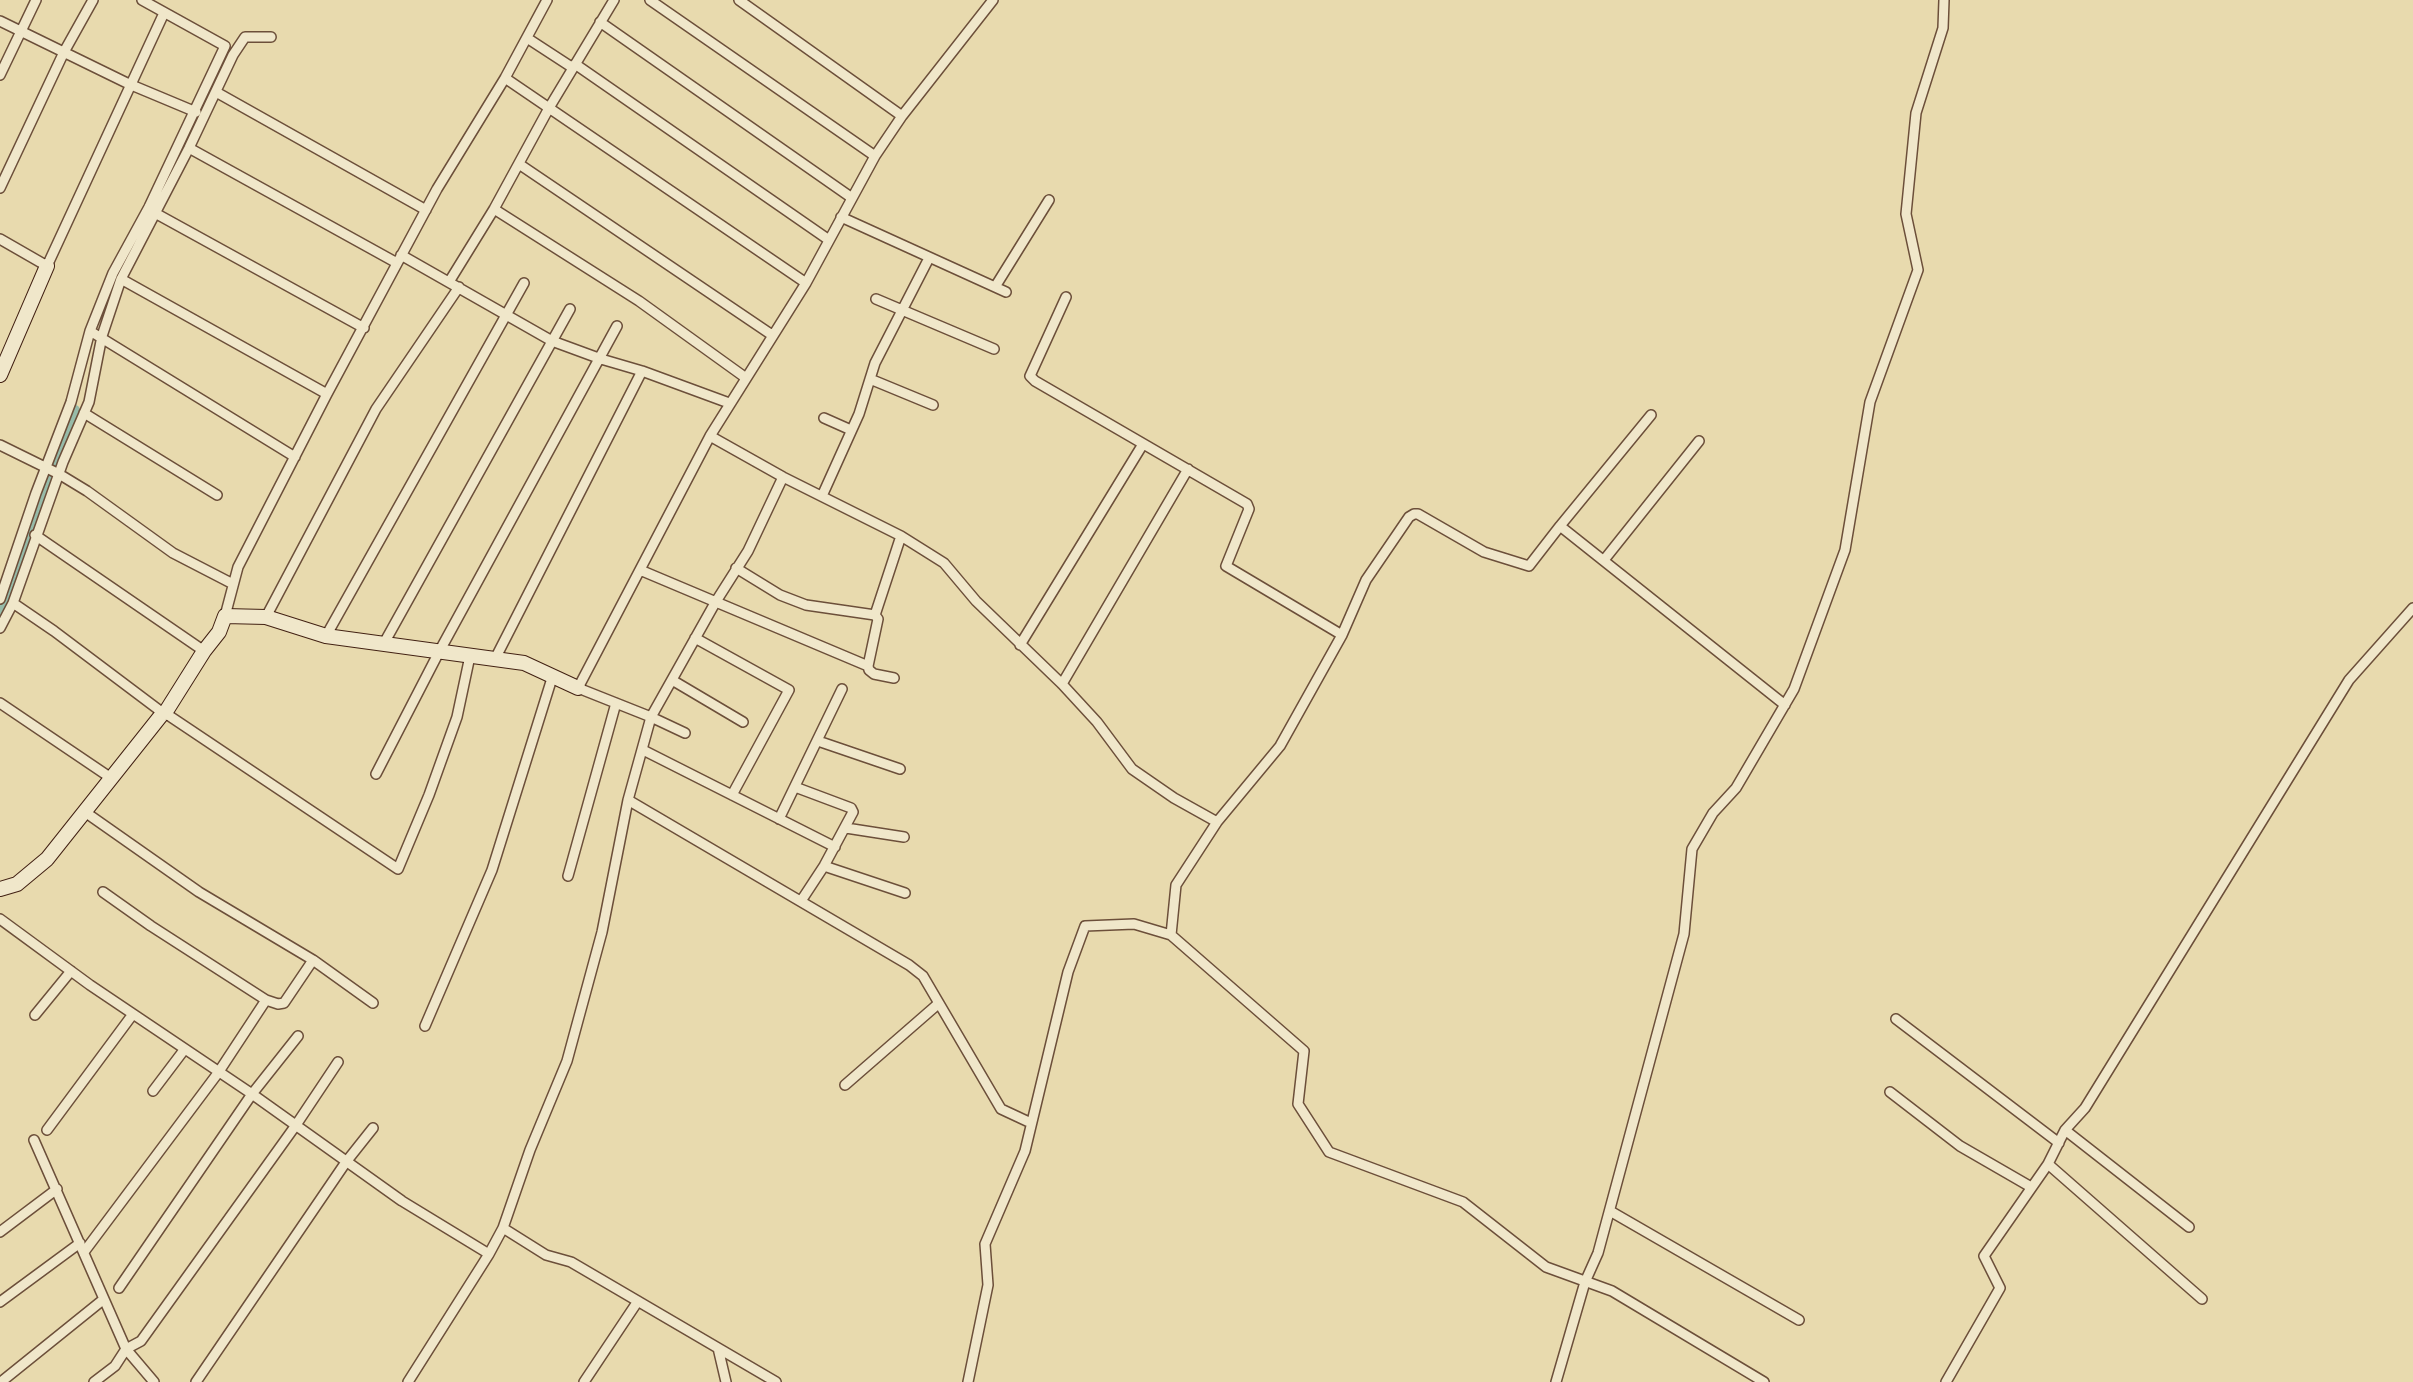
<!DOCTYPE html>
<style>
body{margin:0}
canvas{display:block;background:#e8daae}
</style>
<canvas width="2413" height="1382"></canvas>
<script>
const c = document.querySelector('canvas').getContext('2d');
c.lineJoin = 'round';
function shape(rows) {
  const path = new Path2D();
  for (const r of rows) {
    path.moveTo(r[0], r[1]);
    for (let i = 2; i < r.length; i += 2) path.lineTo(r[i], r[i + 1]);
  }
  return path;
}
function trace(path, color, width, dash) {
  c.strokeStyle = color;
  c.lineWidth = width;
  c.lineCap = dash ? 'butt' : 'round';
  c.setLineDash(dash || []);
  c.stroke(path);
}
trace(shape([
 [0,617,75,410]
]), '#97bba9', 10);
const street = shape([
 [650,0,875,156],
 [739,0,902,116],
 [0,21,129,84,196,112],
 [600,22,852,198],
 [527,38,573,68],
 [575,64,829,240],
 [0,75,36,0],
 [505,78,806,283],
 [216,92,426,210],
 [189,148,397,263],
 [519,164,772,335],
 [0,188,64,52,93,0],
 [494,209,639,301,746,378],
 [155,213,364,328],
 [841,217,1006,292],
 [0,239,47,266,164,13],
 [401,255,552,341,601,359,642,371,729,403],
 [121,279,327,394],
 [449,282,494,209,549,108,614,0],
 [995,287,1049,200],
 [1066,297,1030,376,1035,381,1247,504,1249,509,1226,566,1342,635],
 [876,299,994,349],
 [90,331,295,457],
 [870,379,933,405],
 [84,413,217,495],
 [824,418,851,430],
 [710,436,783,477,901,536,944,563,976,601,1062,684,1097,722,1132,769,1174,798,1217,822],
 [0,445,59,474,87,491,173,553,233,584],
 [822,496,859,414,875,363,929,258],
 [1560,526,1651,415],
 [35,535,204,651],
 [1604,560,1699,441],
 [736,568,780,595,806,605,875,615],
 [640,570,868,666],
 [0,599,36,493,71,402,90,331,113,273,149,207,225,46,142,0],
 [13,603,54,631,163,713],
 [225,616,238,567,327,394,437,189,505,78,547,0],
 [266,617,376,409,459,287],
 [0,628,13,603,63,462,89,402,102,336,121,279,189,148,233,55,245,37,271,37],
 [326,636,524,283],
 [695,638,789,690,732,795],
 [383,645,570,309],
 [1020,645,1143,444],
 [495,659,642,371],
 [894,678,874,674,869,670,868,666,878,619,875,615,901,536],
 [672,680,743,722],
 [1062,684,1188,469],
 [0,703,111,778],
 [165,713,398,869,429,795,457,717,470,656],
 [685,733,651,717,578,688,710,436,806,283,875,156,902,116,993,0],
 [818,741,900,769],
 [643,750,835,847],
 [376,774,439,652,617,326],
 [795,787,851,808,853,812,824,866,801,901],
 [628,800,909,965,923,976,1001,1109,1031,1123],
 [85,812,199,892,313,960,373,1003],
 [779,819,842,689],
 [846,828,904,837],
 [824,866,905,893],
 [568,876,616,703],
 [103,892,151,926,266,1000,278,1004,284,1003,313,960],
 [0,919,90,985,252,1094,402,1201,489,1254],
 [1171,935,1176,885,1217,822,1280,746,1342,635,1366,580,1409,517,1414,514,1418,514,1484,552,1529,566,1560,526,1785,705],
 [35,1015,71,971],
 [1896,1019,2059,1143],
 [425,1026,492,870,553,675],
 [845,1085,938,1004],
 [153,1091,184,1050],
 [1890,1092,1960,1146,2031,1187],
 [47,1130,133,1014],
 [2065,1130,2189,1227],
 [34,1140,126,1349,154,1382],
 [2048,1164,2202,1299],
 [1610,1211,1799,1320],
 [503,1228,546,1255,571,1262,776,1382],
 [0,1232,57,1189],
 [84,1252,218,1073,266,1000],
 [119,1288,252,1094,298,1036],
 [0,1302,80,1243],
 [718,1348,726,1382],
 [1,1382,104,1299],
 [94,1382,115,1366,126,1349,141,1341,296,1125,338,1062],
 [196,1382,346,1162,373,1128],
 [408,1382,489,1254,503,1228,530,1150,567,1061,602,932,628,800,651,717,715,603,748,551,783,477],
 [584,1382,638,1301],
 [968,1382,988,1285,985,1244,1025,1151,1068,972,1085,926,1134,924,1171,935,1304,1051,1298,1104,1329,1152,1463,1202,1546,1267,1612,1291,1764,1382],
 [1556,1382,1585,1282,1598,1253,1684,934,1692,849,1713,813,1736,788,1794,689,1845,550,1870,402,1918,270,1906,214,1916,113,1943,28,1944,0],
 [1946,1382,2000,1288,1984,1256,2048,1164,2065,1130,2085,1108,2349,680,2413,608]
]);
const secondary = shape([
 [0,375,47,266],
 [0,889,17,884,47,859,163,713,165,713,204,651,219,632,225,616,266,617,326,636,524,663,578,688]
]);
trace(street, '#6c4f3a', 12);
trace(secondary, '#422113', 16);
trace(street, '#f0e7ca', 9);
trace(secondary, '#f0e7ca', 14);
</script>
